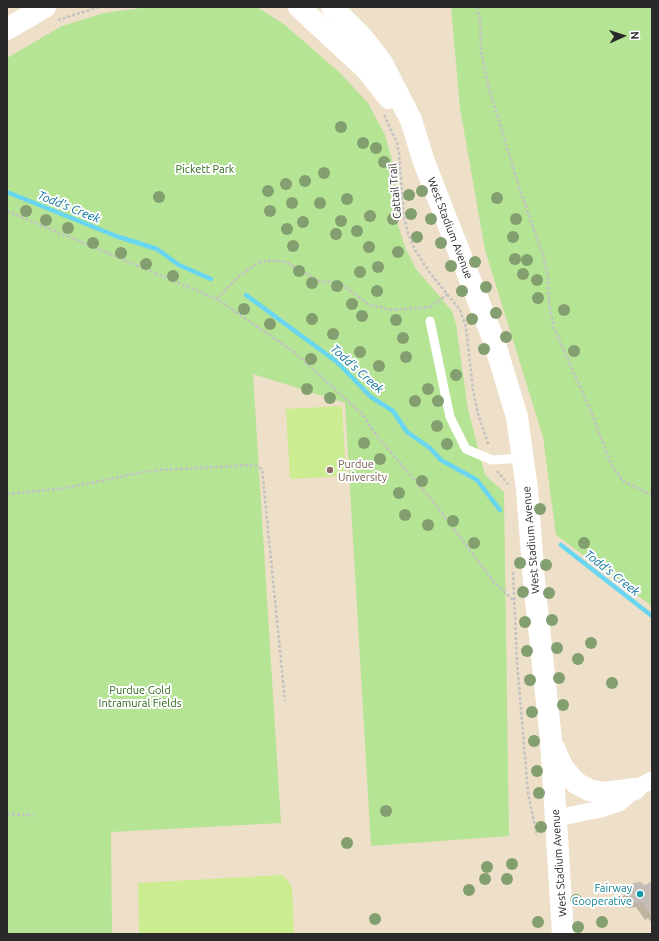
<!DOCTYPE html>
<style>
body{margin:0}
#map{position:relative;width:659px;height:941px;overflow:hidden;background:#ece3da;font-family:Ubuntu,sans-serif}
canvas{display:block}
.frame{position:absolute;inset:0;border:8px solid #292929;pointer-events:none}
.north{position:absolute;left:603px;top:16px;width:40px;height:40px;-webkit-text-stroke:3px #fff;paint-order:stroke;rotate:87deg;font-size:11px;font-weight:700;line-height:16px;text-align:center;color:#292929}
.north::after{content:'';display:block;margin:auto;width:14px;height:18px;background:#292929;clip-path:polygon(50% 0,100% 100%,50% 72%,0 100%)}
</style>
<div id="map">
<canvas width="659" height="941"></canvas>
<div class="frame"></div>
<div class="north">N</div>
</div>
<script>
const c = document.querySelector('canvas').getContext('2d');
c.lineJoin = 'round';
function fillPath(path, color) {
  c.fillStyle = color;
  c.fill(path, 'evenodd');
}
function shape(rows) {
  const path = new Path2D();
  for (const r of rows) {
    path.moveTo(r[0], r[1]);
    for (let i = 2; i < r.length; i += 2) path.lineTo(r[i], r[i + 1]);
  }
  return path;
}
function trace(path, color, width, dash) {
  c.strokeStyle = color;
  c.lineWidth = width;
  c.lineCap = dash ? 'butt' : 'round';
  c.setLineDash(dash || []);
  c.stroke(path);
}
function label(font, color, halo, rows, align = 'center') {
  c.font = font + ' Ubuntu,sans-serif';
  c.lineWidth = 4;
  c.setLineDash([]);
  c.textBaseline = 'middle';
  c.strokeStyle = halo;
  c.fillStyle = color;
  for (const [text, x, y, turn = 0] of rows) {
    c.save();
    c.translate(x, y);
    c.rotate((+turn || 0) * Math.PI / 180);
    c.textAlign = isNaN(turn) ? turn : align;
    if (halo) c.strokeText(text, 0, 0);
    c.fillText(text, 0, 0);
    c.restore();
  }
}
fillPath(shape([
 [7,7,652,7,652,934,7,934]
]), '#eedfc9');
fillPath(shape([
 [149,7,257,7,285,25,339,72,368,103,385,135,392,160,398,225,405,247,416,269,452,311,456,324,468,409,485,475,504,492,509,836,371,846,345,403,253,374,281,823,111,832,112,934,7,934,7,58,62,26,104,13],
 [451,7,652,7,652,606,556,535,543,437,485,250,460,108]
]), '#b5e494');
fillPath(shape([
 [342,406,346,476,290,479,286,409],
 [283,875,292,887,294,934,139,934,138,883]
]), '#cbec90');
fillPath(shape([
 [652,882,652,923,648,918,645,920,636,907,629,908,623,904,622,898,632,885,645,887]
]), '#0003');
trace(shape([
 [7,192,116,236,157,249,179,265,211,279],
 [246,295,337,362,371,397,393,411,407,432,430,448,441,460,477,480,500,510],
 [561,545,652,616]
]), '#69d6f1', 4.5);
const building = shape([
 [652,881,652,914,651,915,642,902,635,903,629,898,628,891,632,884,640,882,645,886,652,881]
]);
fillPath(building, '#c4bdb7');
trace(building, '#c7bfb4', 1);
trace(shape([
 [477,7,480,20,481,50,488,85,520,190,543,255,548,277,549,304,554,328,592,414,611,464,623,481,652,495],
 [58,20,99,7],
 [384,115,397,143,399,154,404,217,408,233,415,250,430,273,460,310,466,327,473,390,478,414,489,446],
 [7,211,217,299,294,352,362,414,377,436,435,504,495,583,514,601],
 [217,299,239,276,258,263,271,260,286,262,321,282,339,282,368,304,392,310,430,307,448,294],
 [497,471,508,484],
 [7,494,66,488,143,472,160,470,254,465,262,469,285,701],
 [513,572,517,662,528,793,537,836],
 [7,814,33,815]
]), '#c3c3c3', 2.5, [3, 2]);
trace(shape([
 [430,321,450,417,466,449,492,460,522,458]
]), '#fff', 9);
trace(shape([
 [556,818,601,809,619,803,635,789,652,780]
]), '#fff', 17);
trace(shape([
 [299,7,366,69,389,98],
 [332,7,362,37,382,63,411,120,424,162,494,341,517,417,527,489,534,581,551,740,563,934],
 [7,29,45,7],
 [554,748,563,768,576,783,589,790,603,793,635,789]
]), '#fff', 22);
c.fillStyle = '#839f6f';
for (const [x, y] of [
 [341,127],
 [363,143],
 [376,148],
 [384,162],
 [324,173],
 [305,181],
 [286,184],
 [268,191],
 [422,191],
 [409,195],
 [159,197],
 [497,198],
 [347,199],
 [292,203],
 [320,203],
 [26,211],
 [270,211],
 [411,214],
 [370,216],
 [393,219],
 [431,219],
 [516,219],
 [46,220],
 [341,221],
 [303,222],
 [68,228],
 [287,229],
 [357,231],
 [336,234],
 [417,237],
 [513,237],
 [93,243],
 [441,243],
 [293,246],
 [369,247],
 [398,252],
 [121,253],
 [515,259],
 [527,260],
 [475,262],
 [146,264],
 [451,266],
 [378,267],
 [299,271],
 [360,272],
 [523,274],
 [173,276],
 [537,280],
 [312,283],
 [337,286],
 [486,287],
 [377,291],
 [462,291],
 [538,298],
 [352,304],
 [244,309],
 [564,310],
 [496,313],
 [362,316],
 [312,319],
 [472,319],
 [396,320],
 [270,324],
 [333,334],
 [506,337],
 [403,338],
 [484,349],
 [574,351],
 [360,352],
 [406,357],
 [311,359],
 [379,366],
 [456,375],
 [307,389],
 [428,389],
 [330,398],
 [415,401],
 [438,401],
 [437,426],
 [364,443],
 [447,444],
 [380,459],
 [422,481],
 [399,493],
 [540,509],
 [405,515],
 [453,521],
 [428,525],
 [474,543],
 [584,543],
 [520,563],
 [546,565],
 [523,592],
 [549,593],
 [552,620],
 [525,622],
 [591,643],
 [557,648],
 [527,651],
 [578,659],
 [559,678],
 [530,680],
 [612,683],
 [563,705],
 [532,712],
 [534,741],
 [537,771],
 [539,793],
 [386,811],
 [541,827],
 [347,843],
 [512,864],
 [487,867],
 [485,879],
 [507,879],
 [469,890],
 [576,900],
 [375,919],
 [538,922],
 [602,922],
 [578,927]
]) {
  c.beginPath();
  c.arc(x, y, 6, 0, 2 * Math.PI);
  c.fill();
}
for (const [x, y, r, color] of [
 [330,470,4,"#8d6e63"],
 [640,894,4,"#0f9aa8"]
]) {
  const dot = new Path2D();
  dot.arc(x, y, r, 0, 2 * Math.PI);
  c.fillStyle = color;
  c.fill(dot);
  trace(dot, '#fff', 1.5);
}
label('11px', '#2d6718', '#fff', [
 ["Pickett Park",205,169],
 ["Purdue Gold",140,690],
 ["Intramural Fields",140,703]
]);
label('11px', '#292929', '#fff', [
 ["Cattail Trail",395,191,-95],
 ["West Stadium Avenue",450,228,69],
 ["West Stadium Avenue",531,540,-95],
 ["West Stadium Avenue",559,863,-94]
]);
label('11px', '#785e54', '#fff', [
 ["Purdue",338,464],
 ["University",338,477]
], 'left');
label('11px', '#0d838f', '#fff', [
 ["Fairway",632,888],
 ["Cooperative",632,901]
], 'right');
label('italic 12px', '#0a739c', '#fff', [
 ["Todd's Creek",69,207,22],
 ["Todd's Creek",357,369,42],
 ["Todd's Creek",612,573,38]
]);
</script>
